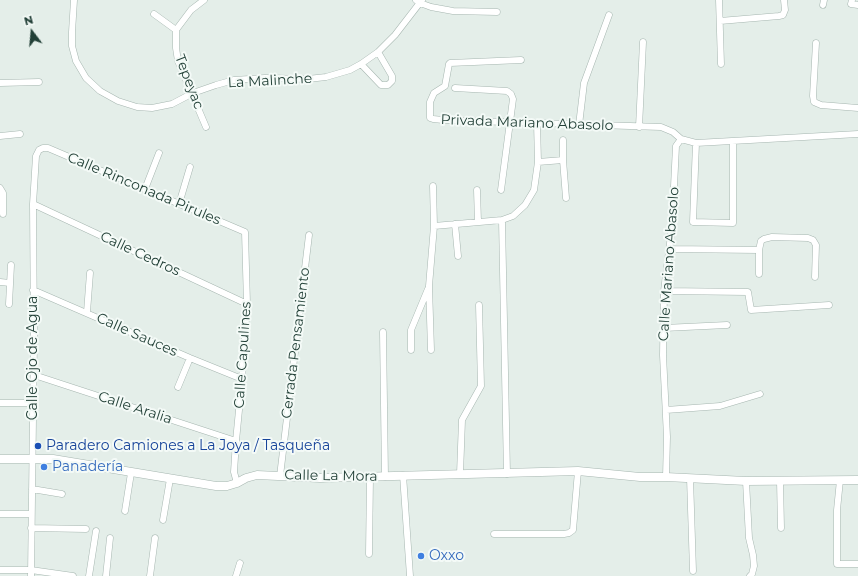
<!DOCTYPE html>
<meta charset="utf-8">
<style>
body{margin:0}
#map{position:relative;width:858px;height:576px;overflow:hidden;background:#e4eee9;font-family:Montserrat,sans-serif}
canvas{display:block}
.north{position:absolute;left:12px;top:12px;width:40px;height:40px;-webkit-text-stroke:3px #f4faf7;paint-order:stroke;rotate:344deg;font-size:11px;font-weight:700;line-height:16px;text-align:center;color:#224037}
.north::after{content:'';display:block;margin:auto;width:14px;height:18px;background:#224037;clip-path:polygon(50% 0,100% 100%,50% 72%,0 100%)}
</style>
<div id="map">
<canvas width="858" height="576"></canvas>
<div class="north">N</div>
</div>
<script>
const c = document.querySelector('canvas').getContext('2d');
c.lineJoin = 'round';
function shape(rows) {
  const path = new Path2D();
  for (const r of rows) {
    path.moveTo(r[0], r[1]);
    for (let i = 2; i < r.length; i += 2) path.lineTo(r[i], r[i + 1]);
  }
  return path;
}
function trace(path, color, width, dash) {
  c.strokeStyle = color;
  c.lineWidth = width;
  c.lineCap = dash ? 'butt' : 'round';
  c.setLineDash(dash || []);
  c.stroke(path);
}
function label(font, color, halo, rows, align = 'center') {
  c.font = font + ' Montserrat,sans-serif';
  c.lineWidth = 4;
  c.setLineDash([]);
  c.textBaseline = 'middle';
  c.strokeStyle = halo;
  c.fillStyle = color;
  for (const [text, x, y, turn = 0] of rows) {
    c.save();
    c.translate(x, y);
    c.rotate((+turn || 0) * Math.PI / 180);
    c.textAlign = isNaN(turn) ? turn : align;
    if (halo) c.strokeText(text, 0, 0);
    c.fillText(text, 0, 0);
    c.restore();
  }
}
const minor = shape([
 [74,0,72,32,72,46,76,61,86,78,100,91,118,101,137,107,152,108,172,104,193,93,216,85,234,80,265,78,308,79,326,77,350,70,361,64,378,52,395,35,422,0],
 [204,0,191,10,176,30,176,48,178,61,206,127],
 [416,0,420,3,431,7,453,11,497,12],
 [719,0,721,64],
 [852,0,851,4,858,5],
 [823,5,824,0],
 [154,14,176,30],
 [720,21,779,16,783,15,785,10,784,0],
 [816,43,813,96,814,102,821,105,858,108],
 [521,60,450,63,449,64,445,86,434,93,430,102,430,118,433,119,443,120,661,127,673,132,681,139],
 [361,64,381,85,388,85,392,81,392,76,378,52],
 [0,83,39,82],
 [455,88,507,91,511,94,513,99,501,190],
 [579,125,584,83,609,15],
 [639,127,643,42],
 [0,136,20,134],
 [563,140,563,160],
 [696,143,693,222,733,223,733,142],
 [538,162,563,160,566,198],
 [0,188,3,193,3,214],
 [145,189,159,153],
 [477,190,478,222],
 [33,204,247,304],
 [179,204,190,167],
 [455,224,458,256],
 [434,226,502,220],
 [670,249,759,250],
 [759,274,759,250,761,241,764,239,772,237,808,238,813,240,816,245,815,277],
 [0,282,10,283],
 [33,290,190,358,242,379],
 [664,291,748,292,751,310,829,305],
 [9,304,11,265],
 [87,312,90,273],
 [664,328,727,325],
 [383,332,385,477],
 [411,350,411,330,428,289],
 [431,350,429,286,434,226,433,186],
 [34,375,236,441],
 [178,387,190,358],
 [0,403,33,403],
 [666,410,720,406,760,394],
 [460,474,462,420,481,386,479,305],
 [507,474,502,220,513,216,525,205,534,190,538,162,537,123],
 [403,475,410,576],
 [280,476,309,235],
 [666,477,667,437,663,355,664,291,672,227,676,146,681,139,696,143,858,134],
 [690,478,693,571],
 [840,480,837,510,837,564,858,564],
 [746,481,749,538,753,555,754,566,752,574,750,576],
 [780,481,781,528],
 [32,489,62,494],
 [125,511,131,473],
 [0,514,31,514],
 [163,520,170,479],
 [31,528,86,529],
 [494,534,564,534,569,533,573,530,578,471],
 [369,554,370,477],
 [0,570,31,570,73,576],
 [31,576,34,338,33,204,36,156,39,150,43,148,48,148,245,232,247,304,242,379,236,441,234,472,237,483],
 [89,576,96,531],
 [106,576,110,538],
 [150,576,155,538],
 [236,576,240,563]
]);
const tertiary = shape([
 [0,459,53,459,216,486,227,486,237,483,246,478,257,475,320,478,578,471,640,477,666,477,746,481,858,480]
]);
trace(minor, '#a6b6b0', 7);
trace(tertiary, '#a6b6b0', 9);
trace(minor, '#fff', 6);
trace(tertiary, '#fff', 8);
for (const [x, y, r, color] of [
 [38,446,4,"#1a4fb4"],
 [44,467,4,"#3f7fe0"],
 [421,556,4,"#3f7fe0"]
]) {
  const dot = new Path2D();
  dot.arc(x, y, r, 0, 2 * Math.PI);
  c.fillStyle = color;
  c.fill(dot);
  trace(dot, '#f4faf7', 1.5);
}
label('14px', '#224037', '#f4faf7', [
 ["La Malinche",270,81,-3],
 ["Tepeyac",189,82,69],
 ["Privada Mariano Abasolo",527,123,2],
 ["Calle Rinconada Pirules",144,189,23],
 ["Calle Cedros",140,254,25],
 ["Calle Mariano Abasolo",669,264,-86],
 ["Calle Sauces",137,335,24],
 ["Cerrada Pensamiento",296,343,-83],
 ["Calle Capulines",243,355,-86],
 ["Calle Ojo de Agua",33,358,-90],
 ["Calle Aralia",135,408,18],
 ["Calle La Mora",331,476,1]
]);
label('14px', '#164399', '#f4faf7', [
 ["Paradero Camiones a La Joya / Tasqueña",46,446]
], 'left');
label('14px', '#366cbe', '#f4faf7', [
 ["Panadería",52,467],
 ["Oxxo",429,556]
], 'left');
</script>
